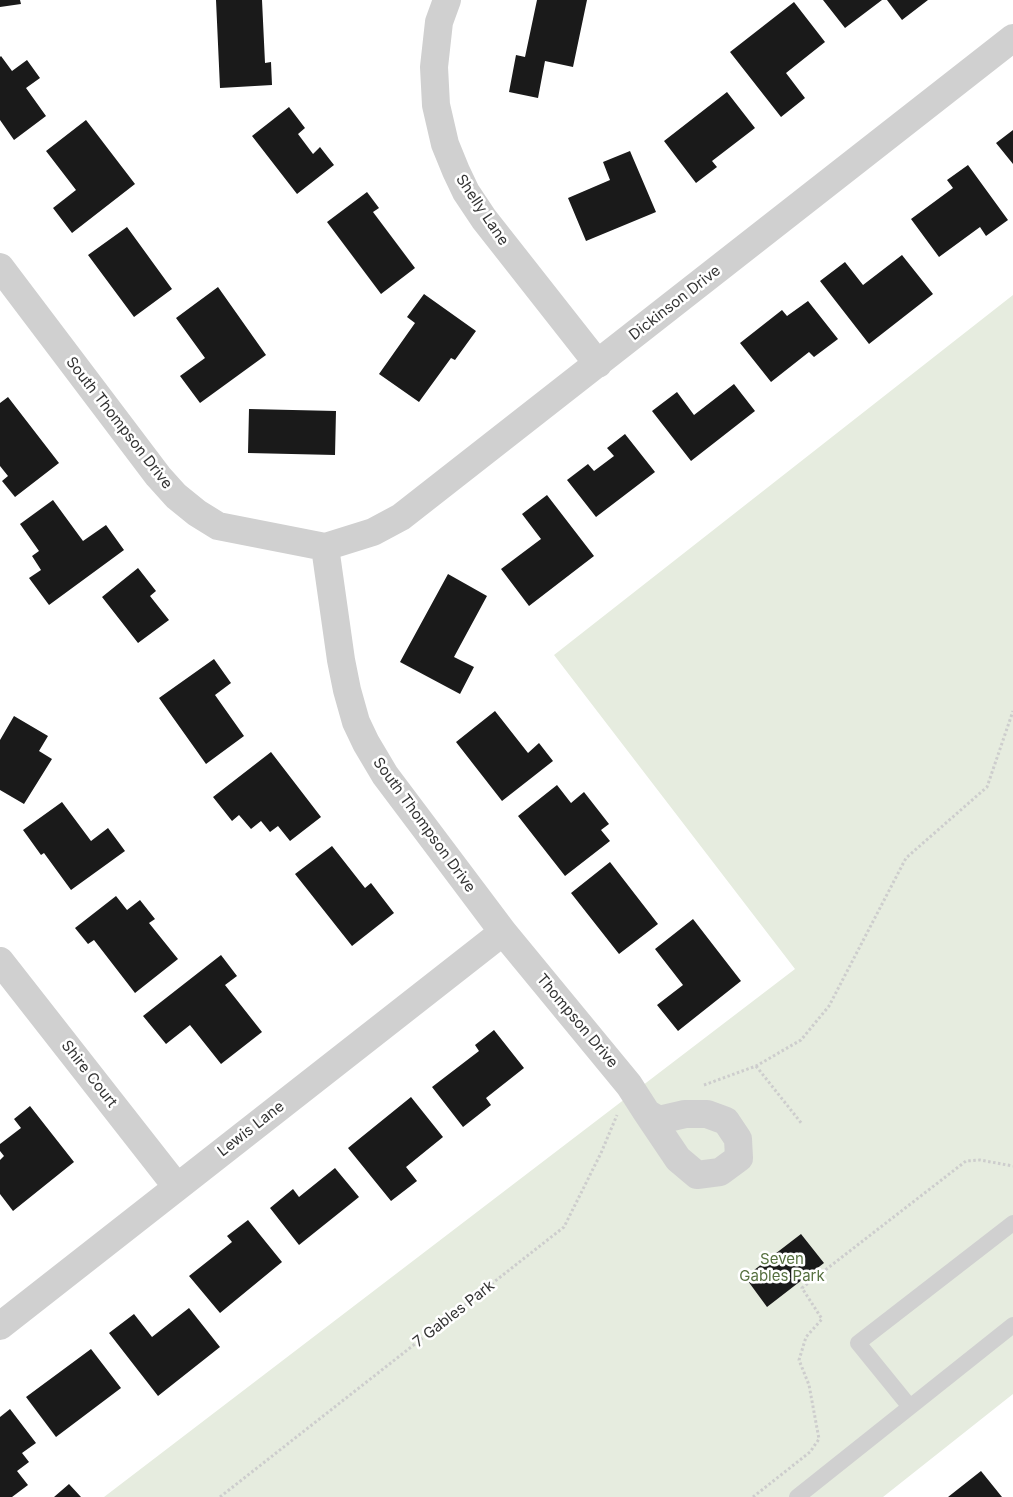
<!DOCTYPE html>
<style>
body{margin:0}
canvas{display:block;background:#fff}
</style>
<canvas width="1013" height="1497"></canvas>
<script>
const c = document.querySelector('canvas').getContext('2d');
c.lineJoin = 'round';
function fillPath(path, color) {
  c.fillStyle = color;
  c.fill(path, 'evenodd');
}
function shape(rows) {
  const path = new Path2D();
  for (const r of rows) {
    path.moveTo(r[0], r[1]);
    for (let i = 2; i < r.length; i += 2) path.lineTo(r[i], r[i + 1]);
  }
  return path;
}
function trace(path, color, width, dash) {
  c.strokeStyle = color;
  c.lineWidth = width;
  c.lineCap = dash ? 'butt' : 'round';
  c.setLineDash(dash || []);
  c.stroke(path);
}
function label(font, color, halo, rows, align = 'center') {
  c.font = font + ' Inter,sans-serif';
  c.lineWidth = 5;
  c.setLineDash([]);
  c.textBaseline = 'middle';
  c.strokeStyle = halo;
  c.fillStyle = color;
  for (const [text, x, y, turn = 0] of rows) {
    c.save();
    c.translate(x, y);
    c.rotate((+turn || 0) * Math.PI / 180);
    c.textAlign = isNaN(turn) ? turn : align;
    if (halo) c.strokeText(text, 0, 0);
    c.fillText(text, 0, 0);
    c.restore();
  }
}
fillPath(shape([
 [1013,295,1013,1394,883,1497,104,1497,795,969,554,655]
]), '#e6ecdf');
fillPath(shape([
 [0,0,20,0,21,4,0,7],
 [216,0,262,0,265,63,271,62,272,85,220,88],
 [537,0,587,0,573,67,545,61,538,98,509,92,516,55,525,57],
 [823,0,882,0,845,28],
 [887,0,928,0,902,20],
 [794,2,825,42,786,73,805,98,781,117,730,52],
 [1,56,12,71,27,60,40,78,26,88,46,116,14,140,0,120,0,57],
 [727,92,755,128,712,161,717,167,696,183,664,141],
 [289,107,305,128,298,134,313,154,320,147,334,165,297,194,252,136],
 [86,120,135,184,72,233,53,208,76,190,46,151],
 [1013,130,1013,164,996,143],
 [630,151,656,212,586,241,568,198,610,180,603,162],
 [968,165,1008,220,986,236,980,227,939,257,911,219,953,188,947,180],
 [367,192,379,208,373,212,415,268,381,294,327,222],
 [127,227,172,289,134,317,88,255],
 [902,255,933,294,869,344,820,281,845,262,863,285],
 [218,287,266,355,200,403,180,376,205,358,176,318],
 [424,294,476,331,455,360,451,358,419,402,379,374,415,323,407,317],
 [808,301,838,339,814,357,809,352,771,382,740,343,782,310,787,316],
 [734,384,755,411,691,461,652,411,677,392,694,415],
 [8,397,59,463,15,497,2,481,8,476,0,466,0,403],
 [249,409,336,411,335,455,248,453],
 [625,434,655,472,596,517,567,480,588,464,594,471,614,456,607,448],
 [547,495,594,556,529,606,501,569,541,539,522,514],
 [53,500,83,541,106,525,124,550,49,605,29,578,41,570,32,556,39,551,20,524],
 [138,568,156,591,150,596,169,620,138,643,102,597],
 [448,574,487,596,454,657,474,667,460,694,400,662],
 [214,659,231,683,215,695,244,736,206,764,159,698],
 [495,711,528,753,539,743,553,761,502,801,456,742],
 [14,716,48,736,39,751,52,759,24,804,0,790,0,740],
 [271,752,321,817,290,841,278,826,270,832,261,821,251,829,239,815,232,821,213,797],
 [557,785,571,803,584,792,609,824,601,830,610,841,565,876,518,816],
 [62,802,91,841,108,828,125,851,71,890,44,853,41,855,23,830],
 [332,846,365,888,371,883,394,913,352,946,295,874],
 [610,862,658,924,619,954,571,893],
 [116,896,127,910,140,900,155,919,149,923,178,959,135,993,94,940,88,944,75,928],
 [693,919,741,981,678,1031,657,1005,683,985,655,949],
 [221,955,237,976,225,985,262,1032,221,1064,190,1025,166,1044,143,1016],
 [494,1030,524,1068,486,1098,491,1105,463,1127,432,1087,479,1051,475,1045],
 [411,1097,443,1137,406,1167,417,1181,391,1201,348,1148],
 [30,1106,74,1162,13,1211,0,1194,0,1160,4,1156,0,1151,0,1144,21,1128,14,1119],
 [335,1168,359,1197,299,1245,270,1208,293,1189,299,1197],
 [248,1220,282,1262,220,1313,189,1276,232,1242,227,1236],
 [801,1234,824,1263,767,1307,745,1277],
 [189,1308,220,1347,158,1396,109,1333,134,1314,152,1337],
 [91,1349,121,1388,56,1437,26,1397],
 [10,1409,36,1443,22,1453,29,1462,17,1471,28,1485,12,1497,0,1497,0,1417],
 [981,1471,1002,1497,948,1497],
 [69,1484,81,1497,54,1497]
]), '#1a1a1a');
trace(shape([
 [756,1066,802,1124],
 [704,1085,756,1066,801,1040,829,1006,906,858,987,787,1013,711],
 [220,1497,564,1227,601,1153,617,1115],
 [753,1497,810,1452,819,1439,809,1385,799,1360,806,1337,822,1319,802,1288,966,1161,980,1160,1013,1166]
]), '#cdcdcd', 3, [2.5, 2.5]);
trace(shape([
 [910,1407,858,1343,1013,1223],
 [797,1497,1013,1325]
]), '#d0d0d0', 16);
trace(shape([
 [447,0,439,22,434,67,436,105,445,144,456,171,466,192,484,219,598,364],
 [0,267,158,476,176,496,197,513,218,526,325,547,373,532,401,517,1013,38],
 [325,547,341,660,347,690,356,722,366,743,385,775,503,932,629,1085,647,1113,678,1159,697,1175,720,1172,739,1158,738,1139,726,1121,707,1114,685,1114,659,1120,647,1113],
 [0,961,177,1187],
 [0,1326,503,932]
]), '#d0d0d0', 28);
label('15px', '#333', '#fff', [
 ["Shelly Lane",482,210,56],
 ["Dickinson Drive",675,303,-38],
 ["South Thompson Drive",119,423,52],
 ["South Thompson Drive",424,825,54],
 ["Thompson Drive",577,1021,50],
 ["Shire Court",89,1074,52],
 ["Lewis Lane",251,1129,-38],
 ["7 Gables Park",454,1314,-38]
]);
label('15px', '#56703f', '#fff', [
 ["Seven",782,1259],
 ["Gables Park",782,1276]
]);
</script>
